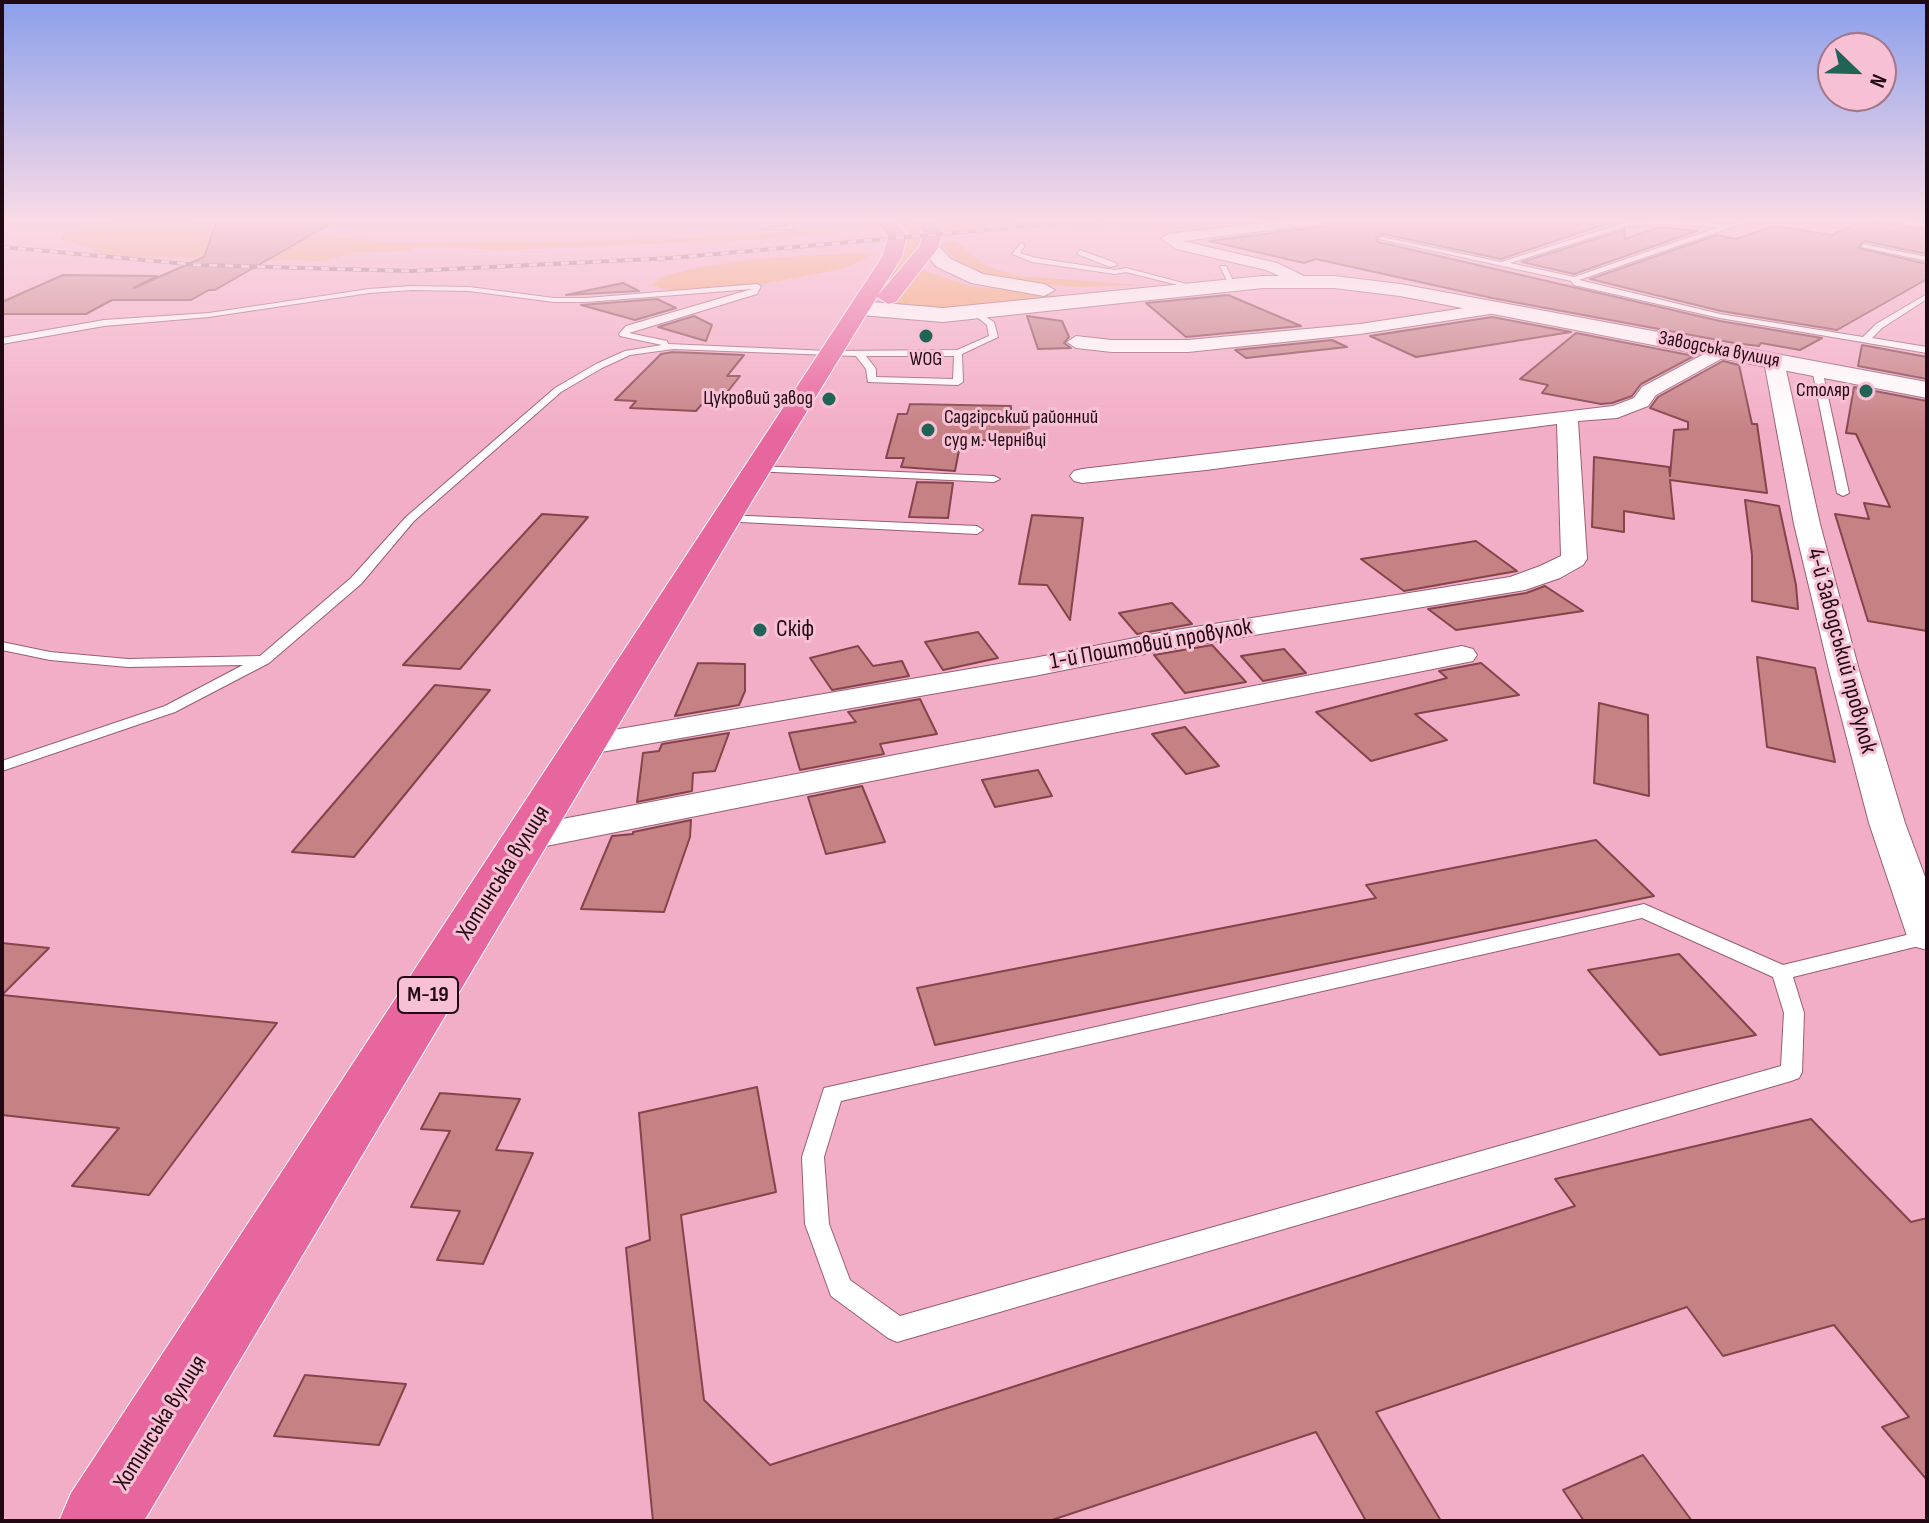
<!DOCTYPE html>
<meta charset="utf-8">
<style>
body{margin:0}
#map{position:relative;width:1929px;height:1523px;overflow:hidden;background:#f3aec7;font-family:"Sofia Sans Condensed",sans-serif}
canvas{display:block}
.frame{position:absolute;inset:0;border:4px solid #210913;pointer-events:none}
.north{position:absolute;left:1817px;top:32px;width:80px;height:80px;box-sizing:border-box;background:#f8c0d4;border:2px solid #a27787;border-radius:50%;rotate:113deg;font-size:22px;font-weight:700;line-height:32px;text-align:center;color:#210913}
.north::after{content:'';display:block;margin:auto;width:28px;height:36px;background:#1f6455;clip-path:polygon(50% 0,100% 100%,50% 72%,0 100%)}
</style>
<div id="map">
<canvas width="1929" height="1523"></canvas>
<div class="frame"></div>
<div class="north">N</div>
</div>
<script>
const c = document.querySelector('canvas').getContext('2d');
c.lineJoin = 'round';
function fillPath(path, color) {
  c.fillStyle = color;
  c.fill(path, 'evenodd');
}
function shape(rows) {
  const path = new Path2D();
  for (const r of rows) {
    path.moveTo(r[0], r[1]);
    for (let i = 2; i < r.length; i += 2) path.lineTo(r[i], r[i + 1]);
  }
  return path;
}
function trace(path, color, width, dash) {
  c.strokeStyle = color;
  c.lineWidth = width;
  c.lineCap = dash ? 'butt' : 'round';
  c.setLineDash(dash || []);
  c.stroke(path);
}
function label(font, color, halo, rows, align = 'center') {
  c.font = font + ' "Sofia Sans Condensed",sans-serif';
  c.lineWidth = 6;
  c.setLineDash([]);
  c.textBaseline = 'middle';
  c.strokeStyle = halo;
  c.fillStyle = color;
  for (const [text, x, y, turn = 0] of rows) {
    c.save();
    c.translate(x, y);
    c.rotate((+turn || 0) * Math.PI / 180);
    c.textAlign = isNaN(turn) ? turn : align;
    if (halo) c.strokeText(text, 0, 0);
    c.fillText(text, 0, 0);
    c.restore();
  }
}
fillPath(shape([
 [122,218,200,218,198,221,202,227,211,229,309,234,399,243,673,239,834,228,836,233,753,240,502,250,422,246,403,251,359,252,323,261,103,256,91,248,61,240,62,235,79,227],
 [893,218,909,218,916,223,922,235,911,262,877,296,909,236,903,225],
 [927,218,1004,218,1029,223,943,232],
 [956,241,986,266,1018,276,1141,285,1074,287,994,279,958,263,940,243],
 [855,253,873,254,846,268,747,287,711,291,664,289,651,285,662,277,690,269,750,259],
 [919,269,969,286,1061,296,929,311,891,305]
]), '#f4a165');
const building = shape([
 [218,218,335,221,215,290,209,290,191,300,112,300,86,314,2,314,2,302,63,275,157,276,134,288,204,257,218,218],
 [1359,218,1624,218,1501,259,1383,234,1376,238,1378,242,1720,321,1822,338,1800,350,1761,343,1759,346,1734,343,1492,298,1316,259,1304,263,1209,241,1334,225,1343,220,1359,218],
 [1884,223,1927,230,1927,254,1864,241,1858,248,1927,264,1927,279,1837,330,1721,311,1590,279,1717,235,1736,239,1774,226,1832,235,1856,224,1884,223],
 [1660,227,1697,231,1574,274,1522,262,1624,230,1625,239,1660,227],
 [623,283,639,291,566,295,623,283],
 [1228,295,1301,326,1186,337,1146,303,1228,295],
 [657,299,676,308,635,320,581,305,657,299],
 [694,316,712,325,706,341,658,327,694,316],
 [1027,316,1062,321,1069,337,1064,343,1071,348,1038,349,1027,316],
 [1492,317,1571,332,1416,357,1370,336,1492,317],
 [1576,333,1694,356,1641,384,1632,396,1612,403,1601,404,1542,393,1548,385,1520,379,1576,333],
 [1332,340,1347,347,1246,358,1235,350,1332,340],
 [1862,345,1927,357,1927,379,1858,366,1862,345],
 [673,352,744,355,727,376,740,376,717,405,702,404,696,411,630,408,636,401,615,400,661,354,673,352],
 [1723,361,1739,365,1752,424,1757,424,1767,493,1670,480,1674,519,1624,511,1624,532,1592,527,1594,457,1669,467,1670,476,1674,430,1688,429,1688,422,1650,408,1658,397,1723,361],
 [1854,387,1927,401,1927,631,1868,621,1835,514,1869,519,1864,503,1890,507,1856,434,1846,433,1854,387],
 [910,404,1011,406,1011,413,1034,413,1033,441,961,440,955,471,901,467,904,458,886,458,898,414,907,414,910,404],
 [917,482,953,483,948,518,909,517,917,482],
 [1745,500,1779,506,1796,585,1798,609,1752,601,1752,555,1745,500],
 [542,514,588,517,460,669,403,665,542,514],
 [1032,515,1083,518,1070,620,1047,585,1019,584,1032,515],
 [1476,541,1517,571,1404,591,1361,559,1476,541],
 [1545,586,1583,611,1456,630,1428,609,1526,593,1545,586],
 [1172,603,1192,624,1137,634,1119,613,1172,603],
 [978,632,998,658,943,670,925,642,978,632],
 [1212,645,1246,682,1185,693,1154,655,1212,645],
 [858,646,873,666,902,661,909,676,832,690,810,658,858,646],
 [1284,649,1306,673,1263,681,1241,656,1284,649],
 [1757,657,1815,668,1835,762,1767,747,1757,657],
 [698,663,745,664,745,691,739,705,675,716,698,663],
 [1481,663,1519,695,1415,714,1447,740,1371,761,1316,712,1447,678,1439,671,1481,663],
 [435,685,490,690,354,857,292,852,435,685],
 [920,699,937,734,880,744,884,754,800,770,789,733,856,722,848,712,920,699],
 [1599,703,1648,715,1649,796,1594,783,1599,703],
 [1185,727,1219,766,1186,774,1152,734,1185,727],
 [729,733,715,771,693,773,692,791,637,802,643,753,659,751,662,744,729,733],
 [1038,770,1052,796,995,807,982,780,1038,770],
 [862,786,885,842,826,854,808,797,862,786],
 [691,820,690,837,664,912,581,909,612,836,633,834,633,832,691,820],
 [1596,840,1654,896,935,1045,917,988,1376,898,1366,885,1596,840],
 [2,943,49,948,2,995,2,943],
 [1679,954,1756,1035,1660,1055,1588,970,1679,954],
 [2,995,277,1023,149,1195,72,1186,119,1128,2,1115,2,995],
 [757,1087,776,1192,681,1215,704,1400,770,1465,1575,1206,1555,1179,1811,1119,1911,1222,1927,1218,1927,1480,1882,1427,1909,1417,1834,1325,1723,1356,1687,1307,1376,1412,1441,1521,1366,1521,1316,1432,1049,1521,653,1521,626,1248,650,1240,639,1113,757,1087],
 [440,1093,520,1099,496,1150,533,1153,483,1264,437,1260,460,1211,411,1207,450,1131,421,1129,440,1093],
 [305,1375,406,1384,379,1445,274,1436,305,1375],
 [1643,1455,1692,1521,1584,1521,1563,1490,1643,1455]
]);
fillPath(building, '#c68185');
trace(building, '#83444a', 2);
const lane = shape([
 [783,218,789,218,794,229,762,229,788,226,783,218],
 [1023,218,1039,218,1051,221,1048,223,1023,218],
 [1913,218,1905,220,1927,223,1927,227,1897,223,1894,220,1744,223,1579,280,1720,314,1863,337,1876,324,1927,294,1927,299,1882,328,1872,338,1927,347,1927,353,1720,318,1574,285,1571,281,1379,239,1382,237,1501,262,1627,222,1664,220,1720,223,1723,226,1743,219,1913,218],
 [1664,224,1719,227,1574,277,1510,263,1628,226,1664,224],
 [1021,243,1025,245,1020,253,1036,258,1115,270,1126,268,1202,288,1198,290,1126,272,1115,274,1032,262,1012,254,1021,243],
 [1863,244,1927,257,1927,261,1861,247,1863,244],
 [1080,250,1116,263,1117,265,1110,267,1077,254,1080,250],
 [1220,266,1226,266,1236,287,1230,287,1220,266],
 [757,284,761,286,757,294,629,333,667,341,668,344,829,351,957,350,989,336,987,325,972,313,976,311,994,322,998,337,962,354,963,382,958,385,868,382,866,369,856,356,673,349,630,355,602,368,561,392,414,521,361,584,269,663,175,712,2,771,2,761,165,706,243,665,128,667,50,660,2,650,2,642,50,652,128,659,260,656,351,578,406,517,555,388,596,364,625,351,662,345,620,336,619,334,626,326,752,289,586,302,554,302,469,291,412,290,369,293,209,317,104,326,2,344,2,338,104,320,209,313,369,289,412,286,469,287,554,298,586,298,757,284],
 [866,356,954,356,953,379,876,377,876,369,866,356],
 [1817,366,1822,369,1849,493,1843,496,1837,493,1812,369,1817,366],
 [756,466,994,476,1000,479,994,482,752,471,752,467,756,466],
 [725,515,977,526,983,530,977,534,721,521,721,517,725,515],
 [1644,904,1783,965,1927,930,1927,944,1793,977,1804,1013,1802,1072,1799,1078,1791,1081,897,1342,888,1338,831,1296,805,1224,802,1157,824,1088,1644,904],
 [1642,918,1773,977,1784,1013,1781,1066,900,1316,850,1280,829,1224,824,1157,841,1101,1642,918]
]);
const street = shape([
 [1301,218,1341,218,1334,222,1183,241,1277,263,1308,278,1308,284,1302,286,1266,270,1176,249,1161,238,1168,234,1301,218],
 [1497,303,1506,308,1503,312,1360,334,1188,352,1112,352,1076,348,1067,342,1076,336,1112,340,1188,340,1360,324,1497,303],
 [1721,345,1730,351,1728,355,1656,395,1648,406,1617,418,1578,421,1587,559,1583,565,1560,578,1525,590,1170,649,1034,676,584,755,572,752,567,745,572,738,584,735,1034,658,1170,631,1510,577,1540,566,1561,556,1557,424,1206,470,1082,483,1074,481,1070,476,1074,471,1082,469,1613,406,1634,398,1642,387,1721,345],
 [1774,355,1784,361,1820,524,1859,670,1905,823,1927,882,1927,950,1913,946,1907,936,1869,823,1829,670,1794,524,1764,361,1774,355],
 [1462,646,1473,649,1477,655,1473,661,526,850,513,846,508,838,513,830,526,826,1462,646]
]);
const secondary = shape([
 [929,241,936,243,951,259,983,274,1044,284,1055,290,1044,296,971,283,937,267,919,247,929,241],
 [1263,276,1334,276,1400,284,1927,382,1927,398,1400,296,1334,288,1263,288,943,322,860,315,849,308,860,301,943,308,1263,276]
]);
const highway = shape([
 [873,218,892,218,907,235,902,257,878,295,920,246,923,233,910,218,929,218,940,228,942,232,939,247,896,302,888,304,877,297,755,496,144,1521,59,1521,71,1493,882,257,888,236,873,218]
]);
trace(lane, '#995c74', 2);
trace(street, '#995c74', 2);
trace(secondary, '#995c74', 2);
trace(highway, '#fff', 2);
fillPath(lane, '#fff');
fillPath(street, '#fff');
fillPath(secondary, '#fff');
fillPath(highway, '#e8669e');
const rail = shape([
 [1110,223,1172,218],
 [2,247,198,265,410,271,671,258,1120,218]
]);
trace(rail, '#7f5364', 4);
trace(rail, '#f8c0d4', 3, [8]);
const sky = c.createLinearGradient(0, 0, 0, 431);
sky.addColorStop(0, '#8b9feb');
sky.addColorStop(0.51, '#fadbe6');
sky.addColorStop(1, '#fadbe600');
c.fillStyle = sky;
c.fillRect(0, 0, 1929, 431);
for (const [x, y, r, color] of [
 [926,336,8,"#1f6455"],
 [1866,391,8,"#1f6455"],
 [829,399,8,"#1f6455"],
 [928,430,8,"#1f6455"],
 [760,630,8,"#1f6455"]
]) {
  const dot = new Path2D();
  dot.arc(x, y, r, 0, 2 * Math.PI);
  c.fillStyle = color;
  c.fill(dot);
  trace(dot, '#f8c0d4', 3);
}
label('20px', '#210913', '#f8c0d4', [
 ["Заводська вулиця",1719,350,11]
]);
label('20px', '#210913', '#f8c0d4', [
 ["WOG",926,360,"center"],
 ["Столяр",1850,391],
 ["Цукровий завод",813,399],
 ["Садгірський районний",944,418,"left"],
 ["суд м. Чернівці",944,441,"left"]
], 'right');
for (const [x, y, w] of [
 [428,995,60]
]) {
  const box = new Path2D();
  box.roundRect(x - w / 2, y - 18, w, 36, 6);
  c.fillStyle = '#f8c0d4';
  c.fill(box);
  trace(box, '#210913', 2);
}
label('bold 22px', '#210913', null, [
 ["М-19",428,995]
]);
label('24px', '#210913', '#f8c0d4', [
 ["Скіф",776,630]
], 'left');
label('24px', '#210913', '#f8c0d4', [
 ["1-й Поштовий провулок",1151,645,-10],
 ["4-й Заводський провулок",1841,651,75],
 ["Хотинська вулиця",504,873,-58],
 ["Хотинська вулиця",161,1423,-58]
]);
</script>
